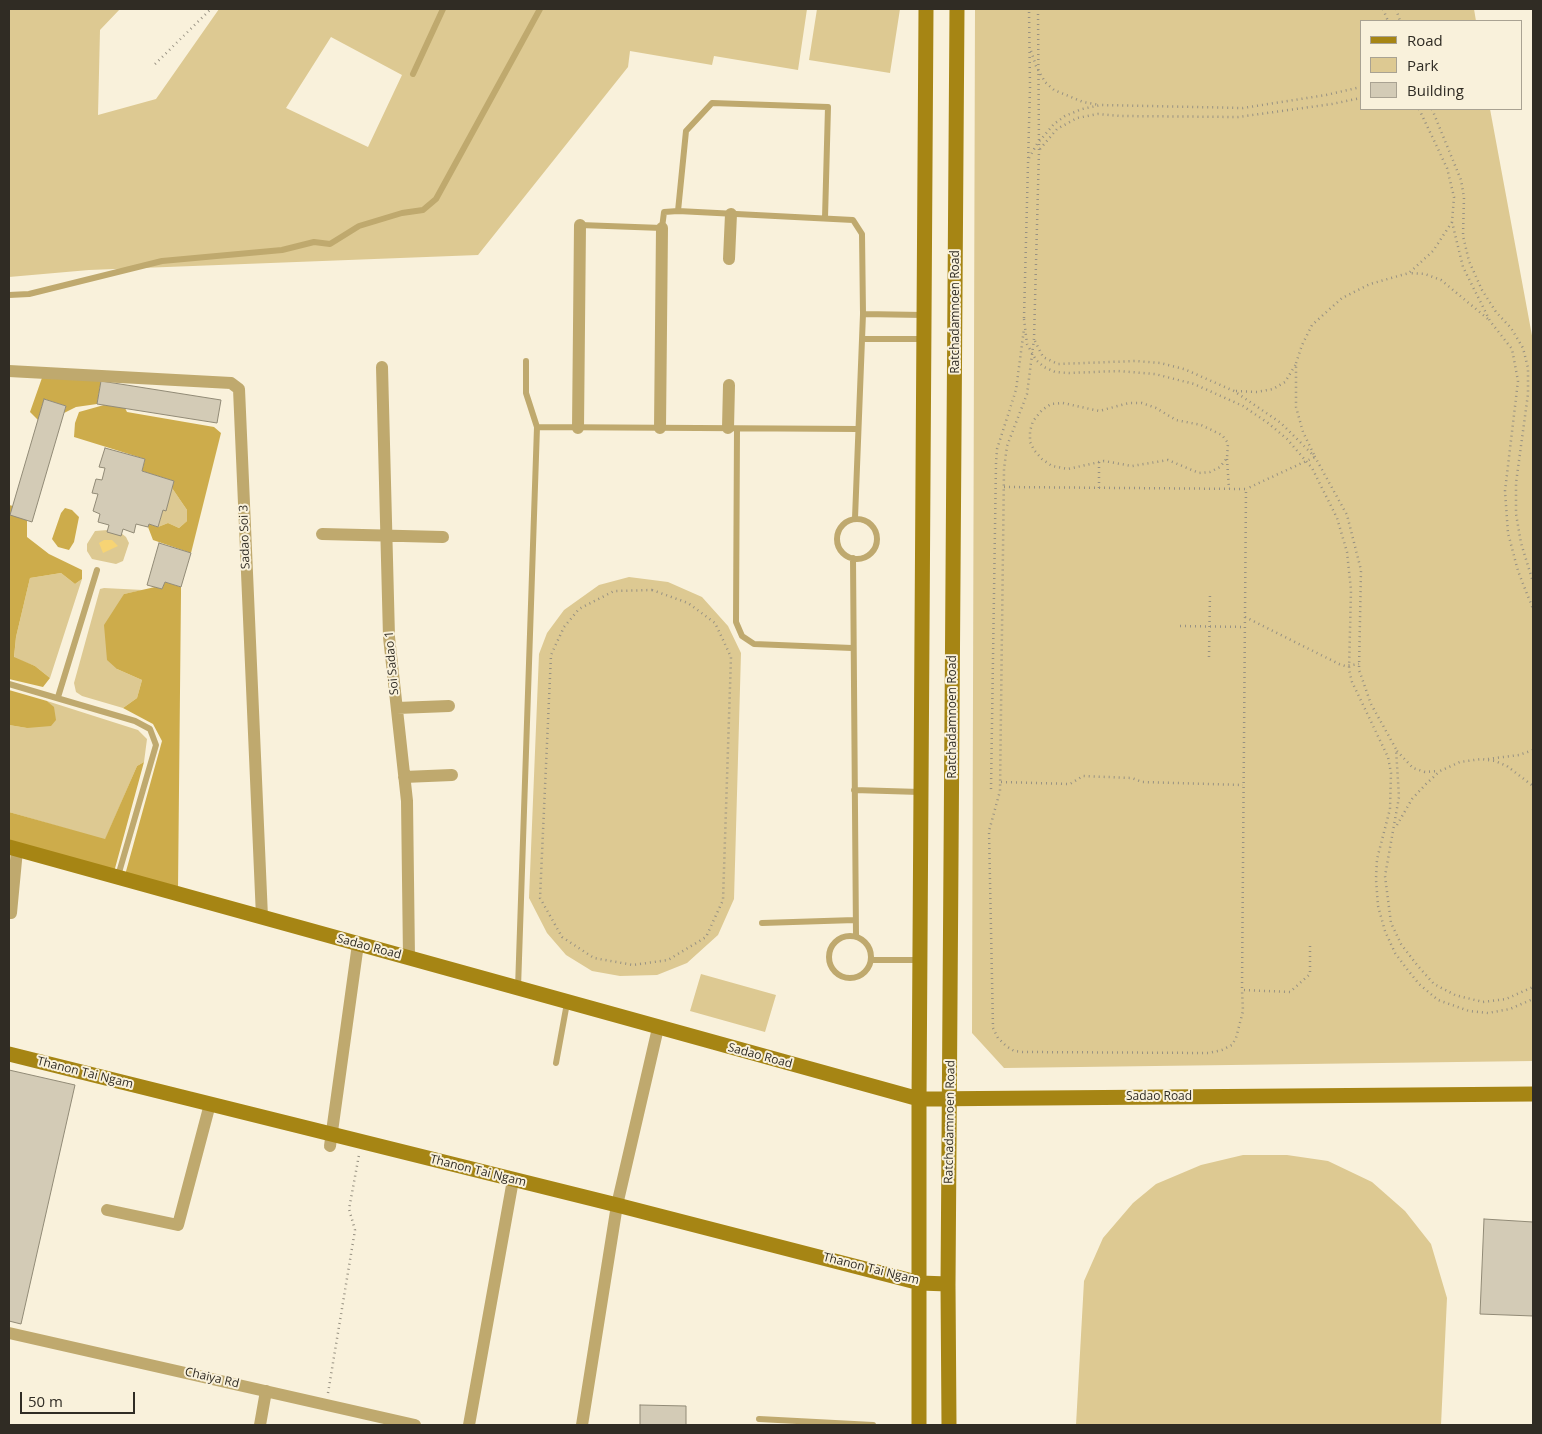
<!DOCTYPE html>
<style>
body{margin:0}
#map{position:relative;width:1542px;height:1434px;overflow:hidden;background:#f9f1db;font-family:"Open Sans",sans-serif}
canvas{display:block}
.frame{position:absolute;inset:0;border:10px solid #302c24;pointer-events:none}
.legend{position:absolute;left:1360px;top:20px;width:162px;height:90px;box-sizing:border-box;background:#f9f1db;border:1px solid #a9a292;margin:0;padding:6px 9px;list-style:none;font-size:15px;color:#302c24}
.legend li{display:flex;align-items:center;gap:10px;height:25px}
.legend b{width:25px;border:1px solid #a9a292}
.scale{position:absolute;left:20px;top:1392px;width:115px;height:22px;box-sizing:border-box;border:2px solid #302c24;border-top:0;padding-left:6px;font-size:15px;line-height:18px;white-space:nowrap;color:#302c24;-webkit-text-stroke:4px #f9f1db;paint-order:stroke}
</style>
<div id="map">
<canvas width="1542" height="1434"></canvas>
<div class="frame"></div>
<ul class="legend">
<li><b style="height:6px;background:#a68514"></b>Road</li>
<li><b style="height:14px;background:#ddc992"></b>Park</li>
<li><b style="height:14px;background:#d3cbb6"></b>Building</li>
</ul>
<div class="scale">50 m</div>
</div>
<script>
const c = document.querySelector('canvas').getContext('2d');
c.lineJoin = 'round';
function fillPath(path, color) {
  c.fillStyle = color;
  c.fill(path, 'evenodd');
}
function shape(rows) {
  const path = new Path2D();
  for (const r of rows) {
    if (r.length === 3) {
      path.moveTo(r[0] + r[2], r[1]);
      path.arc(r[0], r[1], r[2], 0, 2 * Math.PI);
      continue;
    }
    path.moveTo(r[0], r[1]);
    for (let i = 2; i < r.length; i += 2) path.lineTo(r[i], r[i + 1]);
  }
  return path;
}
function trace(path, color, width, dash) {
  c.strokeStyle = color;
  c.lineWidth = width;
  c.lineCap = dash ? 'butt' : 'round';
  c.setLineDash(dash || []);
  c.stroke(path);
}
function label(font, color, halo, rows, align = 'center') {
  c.font = font + ' "Open Sans",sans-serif';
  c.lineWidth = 4;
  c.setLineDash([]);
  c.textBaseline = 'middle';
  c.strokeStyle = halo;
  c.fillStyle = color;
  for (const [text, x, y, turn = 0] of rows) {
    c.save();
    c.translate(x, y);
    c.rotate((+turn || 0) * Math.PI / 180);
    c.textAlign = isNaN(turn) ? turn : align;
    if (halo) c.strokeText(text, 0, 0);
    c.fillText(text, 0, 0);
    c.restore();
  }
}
fillPath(shape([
 [9,9,120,9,100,30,98,115,156,99,219,9,807,9,798,70,714,56,712,65,630,51,628,67,478,255,89,270,9,277],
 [331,37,402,75,368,147,286,108],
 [817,9,900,9,890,73,809,60],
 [975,9,1474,9,1476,21,1361,21,1361,109,1490,109,1533,341,1533,1061,1004,1068,972,1033],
 [172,488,187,510,187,521,179,528,168,523,158,527,163,510,166,510],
 [108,530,121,533,126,537,129,543,123,561,116,564,92,559,87,551,87,544,95,531],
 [61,573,75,584,82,579,50,678,35,666,14,658,16,637,30,578],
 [629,577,668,582,702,597,728,626,741,653,734,899,718,935,687,963,657,975,620,976,592,971,566,955,547,933,529,898,539,654,547,633,564,610,599,585],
 [104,588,143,590,124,594,117,669,142,680,137,698,123,708,82,696,76,692,74,683,100,589],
 [47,701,138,730,147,739,144,762,137,766,105,840,9,812,9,725,27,728,54,708],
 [701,974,776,995,765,1032,690,1011],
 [1243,1155,1287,1155,1328,1161,1372,1182,1405,1211,1431,1244,1447,1298,1441,1425,1076,1425,1084,1281,1103,1238,1133,1203,1156,1184,1201,1165]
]), '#ddc992');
fillPath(shape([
 [43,375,101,381,97,404,76,407,64,413,66,406,44,399,38,420,30,412],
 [104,405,125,408,127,412,214,427,221,433,191,553,153,540,148,527,149,524,158,527,168,523,179,528,187,521,187,510,172,488,174,481,142,471,145,459,74,437,75,423,79,412],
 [9,505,13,506,27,520,27,537,49,554,82,570,82,579,75,584,61,573,30,578,16,637,14,657,35,666,50,678,43,687,9,679],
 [65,508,72,510,79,517,74,542,69,550,58,547,52,539,61,513],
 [165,582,181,587,181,593,178,888,125,875,162,741,153,724,123,708,137,698,142,680,117,669,107,660,104,625,124,594,155,587,162,589],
 [9,690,47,701,54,707,56,720,51,726,27,728,9,725],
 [144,762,114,872,9,845,9,812,105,839,137,766]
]), '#cdac4b');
fillPath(shape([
 [104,540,112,540,118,546,103,553,99,543]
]), '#f7d474');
const building = shape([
 [101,381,221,400,217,423,97,404,101,381],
 [44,399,66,406,32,522,10,515,44,399],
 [105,448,145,459,142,471,174,481,166,511,163,510,158,527,149,524,148,527,136,524,134,533,123,529,121,536,107,532,109,525,98,522,100,514,93,511,98,494,92,493,96,479,102,480,105,468,99,467,105,448],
 [159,543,191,553,181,587,165,582,162,589,147,585,159,543],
 [9,1070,75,1085,21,1324,9,1321,9,1070],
 [1484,1219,1533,1222,1533,1316,1480,1314,1484,1219],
 [640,1405,686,1406,686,1425,640,1425,640,1405]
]);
fillPath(building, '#d3cbb6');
trace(building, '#918a76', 1);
trace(shape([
 [1038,9,1039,150,1034,339,1027,394,1007,446,1004,469,1000,791,989,831,993,1028,998,1038,1006,1046,1014,1051,1023,1052,1209,1053,1222,1050,1232,1045,1236,1038,1243,1011,1242,990],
 [1383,9,1388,21],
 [1396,9,1400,21],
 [1031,51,1036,66,1045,82,1054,90,1083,102,1100,105],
 [155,64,211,9],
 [1419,109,1447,168,1454,197,1452,222,1463,267,1490,321,1512,349,1518,381,1505,491,1508,533,1518,571,1533,609],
 [1432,109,1461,180,1464,197,1463,236,1469,261,1482,290,1496,312,1511,328,1523,348,1528,368,1528,394,1516,483,1516,514,1521,543,1533,582],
 [1040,149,1057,129,1077,118,1098,114,1120,116,1238,117,1332,104,1361,98],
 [1029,158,1037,144,1054,124,1065,116,1082,109,1101,105,1243,108,1326,95,1361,87],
 [1452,222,1433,251,1409,273,1425,274,1441,280,1488,319],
 [1024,318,1030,87,1029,9],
 [1024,319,1027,344,1036,360,1044,367,1055,372,1069,373,1118,371,1155,374,1194,384,1243,406,1268,423,1287,439,1312,468,1337,518,1347,552,1351,590,1349,670,1352,682,1388,757,1391,773,1390,809,1377,859,1376,879,1378,906,1385,931,1395,953,1407,969,1419,984,1438,1000,1469,1011,1488,1013,1510,1009,1533,999],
 [1035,341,1043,357,1058,364,1136,361,1160,363,1184,369,1234,391,1281,423,1315,457,1347,515,1361,570,1359,670,1371,704,1396,749,1399,797,1385,876,1391,923,1401,944,1417,965,1434,984,1455,995,1483,1002,1506,999,1533,987],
 [1296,363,1302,345,1312,325,1342,298,1370,284,1409,273],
 [1236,391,1257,392,1273,389,1285,382,1296,364,1296,407,1303,432,1315,457,1246,489],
 [1063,403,1099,411,1129,403,1142,403,1156,408,1176,420,1201,425,1222,435,1228,443,1227,458,1220,467,1210,472,1199,473,1168,460,1132,466,1104,461,1068,469,1052,466,1042,459,1034,450,1030,442,1030,431,1033,421,1042,410,1051,404,1063,403],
 [1227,459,1229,489],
 [1004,487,1246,489,1242,990,1290,992,1310,974,1310,944],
 [1099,488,1099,462],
 [652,590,688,603,715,623,731,657,723,900,706,937,668,960,633,965,594,958,562,937,540,898,551,655,564,627,579,609,614,591,652,590],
 [1245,617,1339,664,1345,666,1359,664],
 [1180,626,1245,627],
 [1209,657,1210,593],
 [1397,751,1413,768,1425,772,1438,771],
 [1488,759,1519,755,1533,750],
 [1001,782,1070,784,1083,776,1132,778,1142,782,1243,785],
 [991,789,996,463,997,449,1016,390,1024,329],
 [1397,825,1412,799,1426,784,1440,771,1460,762,1481,759,1495,761,1507,766,1533,786],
 [328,1393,355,1230,349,1209,359,1155]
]), '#979182', 2.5, [1, 4]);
trace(shape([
 [413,74,443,9],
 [678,211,686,131,712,103,828,107,825,218],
 [580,225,662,228,664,212,678,211,853,220,862,234,863,314,855,518],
 [9,295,29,294,162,261,282,250,314,242,330,244,359,226,402,213,423,210,436,199,540,9],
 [863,314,923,315],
 [862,339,923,339],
 [537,427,858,429],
 [737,429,736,622,742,636,754,644,852,648],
 [857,539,20],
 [853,558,856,936],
 [9,684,135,721,150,729,156,745,118,876],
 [58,697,97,570],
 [854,790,920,792],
 [762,923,855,920],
 [850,957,21],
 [872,960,920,960],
 [518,988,537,427,526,393,526,361],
 [556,1063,567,1003],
 [759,1419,873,1425]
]), '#bfa96e', 6);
trace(shape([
 [729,259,731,214],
 [382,367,389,637,407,801,409,958],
 [9,371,231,383,239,389,262,917],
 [578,428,580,225],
 [660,428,662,228],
 [728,428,729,385],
 [322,534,443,537],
 [397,708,449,706],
 [404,777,452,775],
 [11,913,17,850],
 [330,1146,358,944],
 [107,1210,178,1225,210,1104],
 [9,1333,415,1425],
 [260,1425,266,1391],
 [469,1425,513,1180],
 [582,1425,617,1205,658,1028]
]), '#bfa96e', 12);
trace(shape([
 [9,847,919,1099,1533,1094],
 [9,1054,617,1205,920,1283,948,1284],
 [919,1425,919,1099,926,9],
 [949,1425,948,1284,957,9]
]), '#a68514', 15);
label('12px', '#302c24', '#f9f1db', [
 ["Ratchadamnoen Road",956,312,-90],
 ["Sadao Soi 3",245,537,-92],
 ["Soi Sadao 1",392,663,-95],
 ["Ratchadamnoen Road",953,717,-90],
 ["Sadao Road",369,947,15],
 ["Sadao Road",760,1056,15],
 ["Thanon Tai Ngam",85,1073,14],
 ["Sadao Road",1159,1097],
 ["Ratchadamnoen Road",950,1122,-89],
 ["Thanon Tai Ngam",478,1171,14],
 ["Thanon Tai Ngam",871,1269,14],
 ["Chaiya Rd",212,1378,13]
]);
</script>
